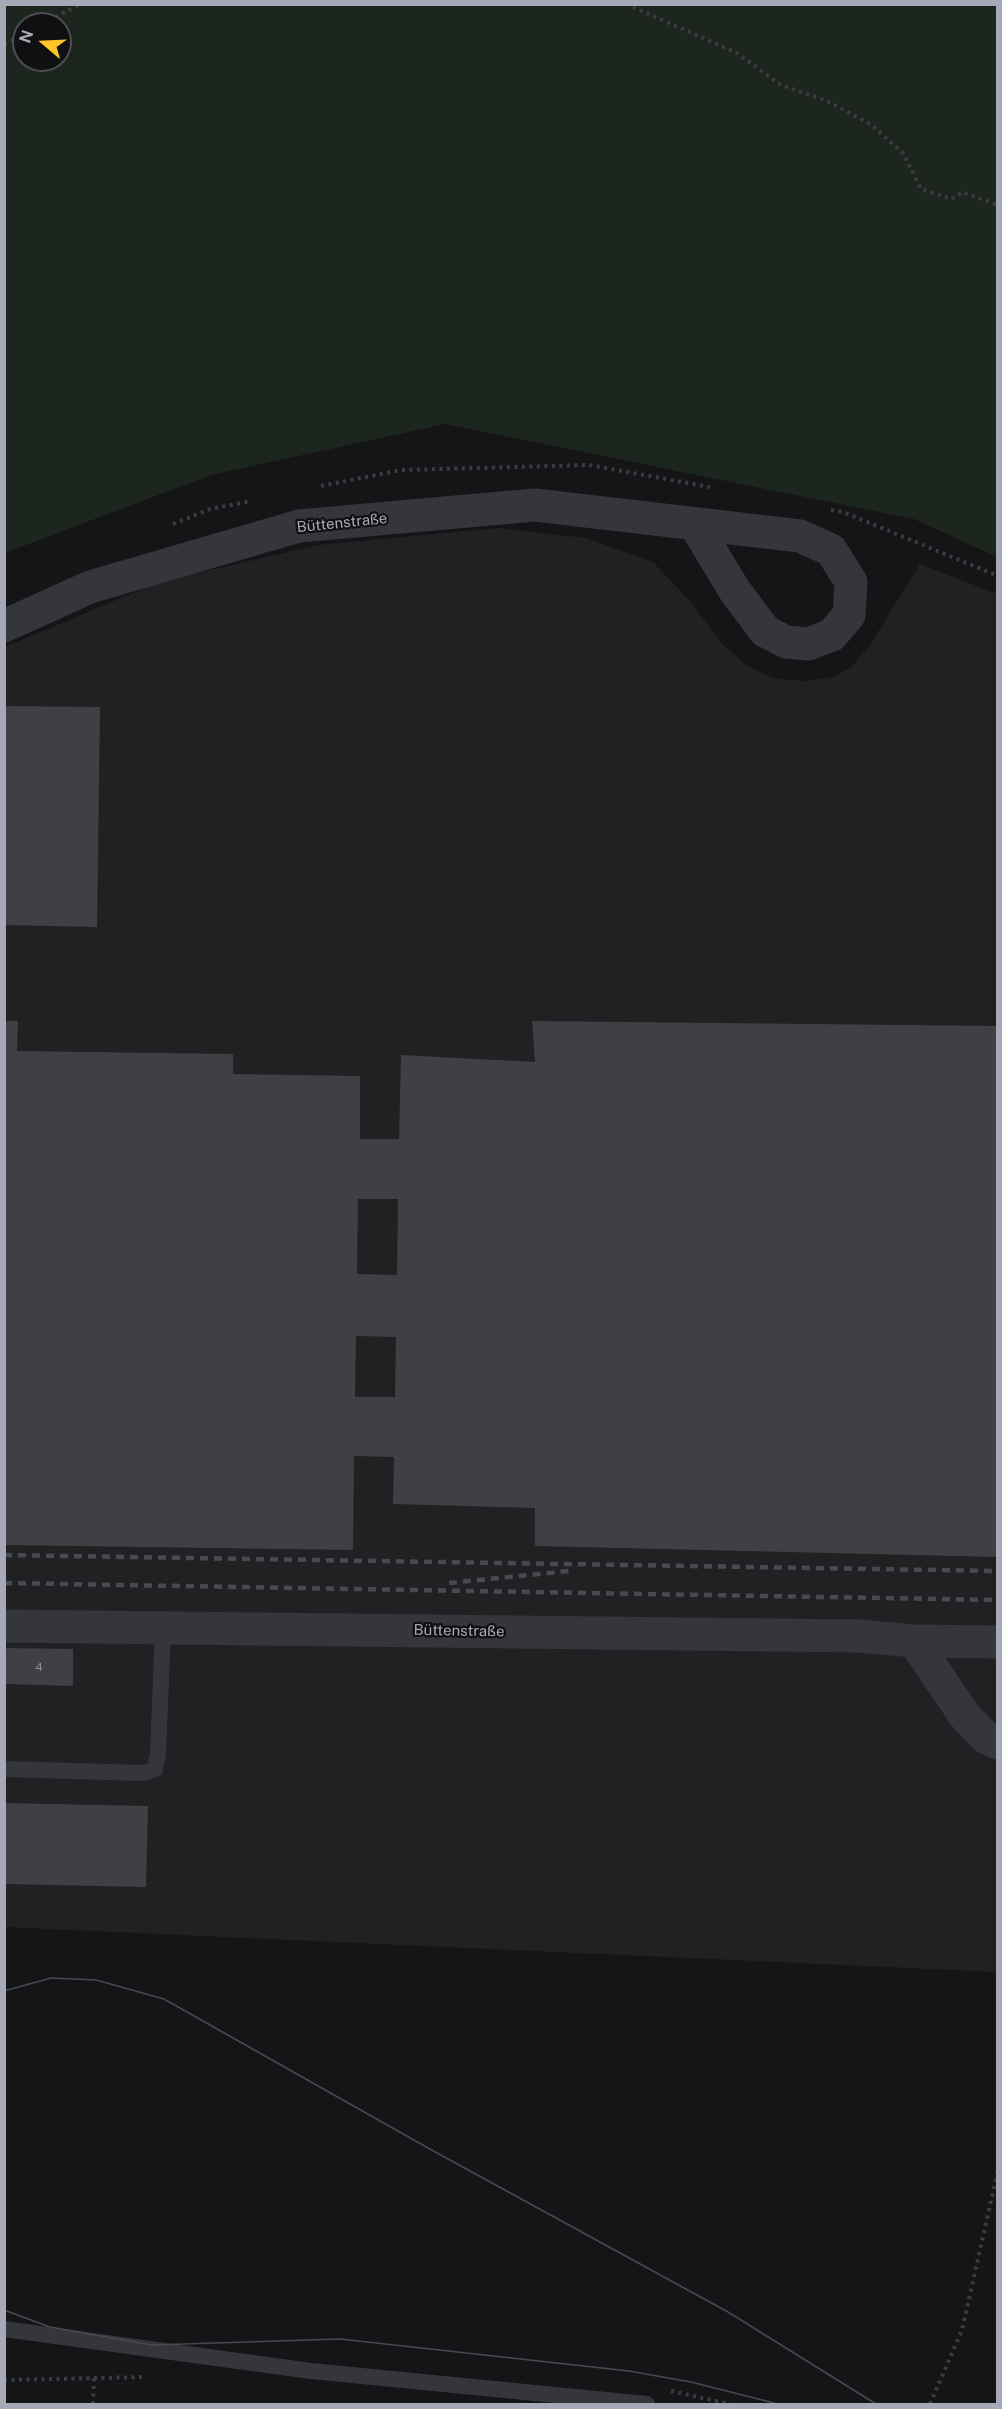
<!DOCTYPE html>
<meta charset="utf-8">
<style>
body{margin:0}
#map{position:relative;width:1002px;height:2409px;overflow:hidden;background:#151517;font-family:"Public Sans",sans-serif}
canvas{display:block}
.frame{position:absolute;inset:0;border:6px solid #a6aab8;pointer-events:none}
.north{position:absolute;left:12px;top:12px;width:60px;height:60px;box-sizing:border-box;background:#101012;border:2px solid #4c4e54;border-radius:50%;rotate:289deg;font-size:16px;font-weight:700;line-height:24px;text-align:center;color:#a6aab8}
.north::after{content:'';display:block;margin:auto;width:21px;height:27px;background:#fdc526;clip-path:polygon(50% 0,100% 100%,50% 72%,0 100%)}
</style>
<div id="map">
<canvas width="1002" height="2409"></canvas>
<div class="frame"></div>
<div class="north">N</div>
</div>
<script>
const c = document.querySelector('canvas').getContext('2d');
c.lineJoin = 'round';
function fillPath(path, color) {
  c.fillStyle = color;
  c.fill(path, 'evenodd');
}
function shape(rows) {
  const path = new Path2D();
  for (const r of rows) {
    path.moveTo(r[0], r[1]);
    for (let i = 2; i < r.length; i += 2) path.lineTo(r[i], r[i + 1]);
  }
  return path;
}
function trace(path, color, width, dash) {
  c.strokeStyle = color;
  c.lineWidth = width;
  c.lineCap = dash ? 'butt' : 'round';
  c.setLineDash(dash || []);
  c.stroke(path);
}
function label(font, color, halo, rows, align = 'center') {
  c.font = font + ' "Public Sans",sans-serif';
  c.lineWidth = 4.5;
  c.setLineDash([]);
  c.textBaseline = 'middle';
  c.strokeStyle = halo;
  c.fillStyle = color;
  for (const [text, x, y, turn = 0] of rows) {
    c.save();
    c.translate(x, y);
    c.rotate((+turn || 0) * Math.PI / 180);
    c.textAlign = isNaN(turn) ? turn : align;
    if (halo) c.strokeText(text, 0, 0);
    c.fillText(text, 0, 0);
    c.restore();
  }
}
fillPath(shape([
 [498,528,586,538,653,562,689,600,723,645,748,666,773,678,803,681,834,677,850,668,868,648,920,564,997,594,997,1972,5,1927,5,647,159,582,318,545]
]), '#212124');
fillPath(shape([
 [5,4,997,5,997,557,914,519,445,424,211,475,5,553],
 [24,24,60,24,60,60,24,60]
]), '#1c251e');
fillPath(shape([
 [4,706,100,707,97,927,4,925],
 [4,1021,18,1021,17,1051,233,1054,233,1074,360,1076,360,1139,399,1139,401,1055,535,1062,532,1021,998,1026,998,1557,535,1546,535,1508,393,1504,394,1457,354,1456,353,1550,4,1545],
 [358,1199,398,1199,397,1275,357,1274],
 [356,1336,396,1337,395,1397,355,1397],
 [4,1648,73,1649,73,1686,4,1684],
 [4,1803,148,1806,146,1887,4,1884]
]), '#3f3f44');
trace(shape([
 [626,4,737,53,781,85,827,101,870,124,903,153,921,189,952,199,962,192,998,205],
 [42,24,80,4],
 [4,44,24,34],
 [321,486,401,470,589,465,715,488],
 [831,510,843,512,998,576],
 [173,524,210,509,252,501],
 [4,2380,145,2377],
 [671,2391,730,2404],
 [93,2404,94,2378],
 [930,2404,962,2330,998,2170]
]), '#3b3d43', 4, [3, 4.5]);
trace(shape([
 [4,1769,144,1773,155,1769,158,1754,163,1628],
 [4,2329,311,2371,647,2404]
]), '#35363c', 16);
trace(shape([
 [4,626,90,587,299,526,535,505,800,536,831,550,851,582,849,615,832,635,808,644,786,642,765,631,735,591,695,525],
 [4,1626,858,1636,914,1641,998,1642],
 [914,1641,965,1716,985,1737,998,1743]
]), '#35363c', 33);
trace(shape([
 [4,1991,51,1978,96,1980,164,1999,428,2148,728,2312,876,2404],
 [4,2310,50,2327,152,2345,340,2339,629,2371,691,2382,778,2404]
]), '#484a51', 1.5);
trace(shape([
 [4,1555,998,1571],
 [4,1583,998,1600],
 [449,1583,569,1571]
]), '#484a51', 4.5, [8, 6]);
label('12px', '#8c8f9b', null, [
 ["4",39,1667]
]);
label('15px', '#a6aab8', '#101012', [
 ["Büttenstraße",342,523,-6],
 ["Büttenstraße",459,1631,1]
]);
</script>
